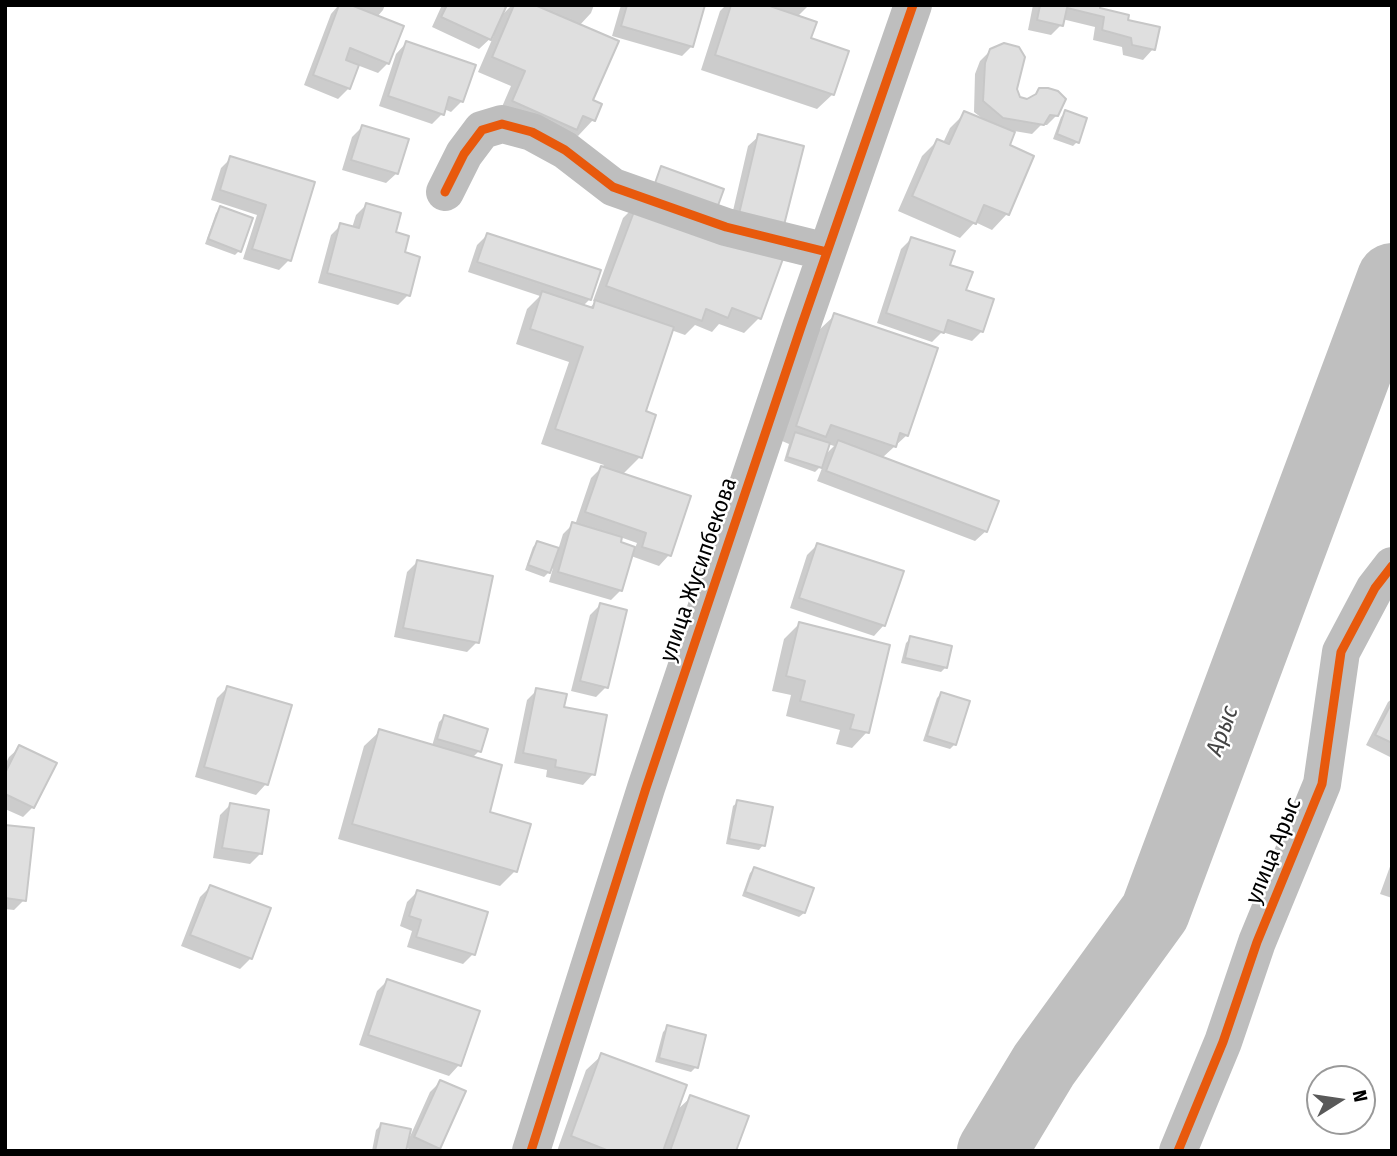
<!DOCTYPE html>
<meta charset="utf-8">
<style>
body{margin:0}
#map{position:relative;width:1397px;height:1156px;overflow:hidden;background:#fff;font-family:"Fira Sans Condensed",sans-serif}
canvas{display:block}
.frame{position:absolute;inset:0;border:7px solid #000;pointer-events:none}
.north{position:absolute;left:1306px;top:1065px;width:70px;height:70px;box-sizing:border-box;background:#fff;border:2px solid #999;border-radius:50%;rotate:78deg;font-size:19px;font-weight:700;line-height:28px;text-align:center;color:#000}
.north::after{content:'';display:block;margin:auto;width:24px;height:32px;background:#595959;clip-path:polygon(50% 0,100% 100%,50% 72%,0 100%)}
</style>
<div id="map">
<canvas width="1397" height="1156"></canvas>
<div class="frame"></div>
<div class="north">N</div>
</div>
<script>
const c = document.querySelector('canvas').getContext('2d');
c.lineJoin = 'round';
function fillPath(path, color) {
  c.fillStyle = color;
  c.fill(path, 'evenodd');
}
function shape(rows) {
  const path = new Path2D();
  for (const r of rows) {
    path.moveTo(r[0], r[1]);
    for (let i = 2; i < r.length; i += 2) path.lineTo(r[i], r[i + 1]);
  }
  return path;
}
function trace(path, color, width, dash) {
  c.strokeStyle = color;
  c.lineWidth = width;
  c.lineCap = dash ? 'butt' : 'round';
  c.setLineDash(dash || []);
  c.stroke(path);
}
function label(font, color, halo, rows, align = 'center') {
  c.font = font + ' "Fira Sans Condensed",sans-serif';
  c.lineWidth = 5;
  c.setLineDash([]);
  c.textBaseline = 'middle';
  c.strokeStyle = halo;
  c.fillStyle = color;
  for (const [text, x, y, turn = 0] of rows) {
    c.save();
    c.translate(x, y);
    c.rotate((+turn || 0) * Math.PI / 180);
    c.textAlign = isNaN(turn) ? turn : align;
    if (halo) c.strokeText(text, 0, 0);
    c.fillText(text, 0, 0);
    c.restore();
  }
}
fillPath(shape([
 [337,5,385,5,383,10,377,17,388,63,378,73,357,65,349,88,338,99,304,85,331,14,337,7],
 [442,5,498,5,499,18,512,5,594,5,591,13,579,26,591,101,600,105,593,120,578,136,498,116,511,86,478,72,494,35,479,49,432,27],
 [621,5,704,6,692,46,682,56,612,36],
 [726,5,809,5,797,17,809,39,833,94,817,109,701,70,720,11],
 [1033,5,1099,5,1098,9,1126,21,1153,49,1143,60,1123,55,1122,47,1093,40,1095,27,1062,19,1061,25,1051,35,1028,30],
 [406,43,462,101,451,112,444,109,442,114,432,124,379,106,396,54],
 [991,50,1016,89,1018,98,1030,99,1040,90,1057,115,1047,125,1041,125,1032,134,1014,131,1007,146,1032,157,1007,214,992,230,975,222,960,238,898,211,922,156,937,141,943,143,950,128,965,113,983,119,974,112,975,74,980,61],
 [1066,112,1077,142,1073,146,1053,139,1061,117],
 [362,127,397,173,386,183,342,170,352,137],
 [759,136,802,147,729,228,748,146],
 [231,158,313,184,289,260,279,270,243,259,257,215,211,200,221,168],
 [638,203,759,318,744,333,719,324,712,332,695,325,685,335,671,330,644,412,640,457,622,475,669,555,659,566,631,556,621,590,611,600,549,582,553,568,544,577,525,570,533,547,537,543,558,550,563,534,573,524,575,525,591,478,604,465,541,444,569,362,516,344,527,309,540,296,468,272,477,245,487,235,590,299,582,307,589,309,595,302,593,301,623,218],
 [620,537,637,543,635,548,619,543],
 [366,205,394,233,403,253,408,295,398,305,318,283,331,235,341,225,352,228,356,215],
 [221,208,239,251,235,255,205,244,216,213],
 [911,239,948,266,964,291,982,331,972,341,942,332,932,342,877,323,901,249],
 [835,315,907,435,882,458,986,531,975,541,817,481,824,463,815,472,784,461,789,444,782,441,819,330],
 [828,444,834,446,823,457],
 [817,545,884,625,874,636,790,608,807,555],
 [417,562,477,642,467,652,394,637,407,572],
 [600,605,606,687,596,697,571,691,590,615],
 [799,624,867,732,852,748,836,744,840,730,786,716,791,695,772,691,784,639],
 [911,638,946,667,941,672,901,663,906,643],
 [227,688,266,784,256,795,195,777,217,698],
 [537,690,562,708,593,774,583,785,546,777,547,770,514,763,527,700],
 [941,694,955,744,950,749,923,741,937,698],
 [1392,699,1392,758,1366,745,1388,702],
 [444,717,479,751,472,758,487,813,515,871,500,886,338,839,364,746,380,731,432,746,439,722],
 [20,747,33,807,23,817,5,809,5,765,9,757],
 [738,802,763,845,759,850,726,844,733,806],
 [230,805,260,854,250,864,213,858,220,815],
 [5,826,24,900,14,910,5,909],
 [1392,861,1392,898,1380,894],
 [754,869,804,913,799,917,742,896,750,873],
 [210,887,251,958,240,969,181,946,200,897],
 [417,892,473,954,463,964,407,947,412,931,400,926,407,902],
 [387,981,459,1065,449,1076,359,1045,377,991],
 [668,1027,696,1067,691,1072,655,1062,663,1032],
 [602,1055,676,1111,691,1097,735,1151,665,1151,665,1149,663,1151,557,1151,586,1070],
 [440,1082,439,1148,436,1151,413,1151,405,1147,405,1151,372,1151,376,1130,381,1125,408,1141,430,1092]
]), '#0003');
trace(shape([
 [992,1151,1044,1065,1155,912,1392,278]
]), '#bfbfbf', 70);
const building = shape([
 [339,5,351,5,404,26,389,64,350,48,346,60,359,65,350,89,313,75,339,5],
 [447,5,502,5,506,7,491,40,441,17,447,5],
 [514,5,535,5,619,41,593,100,602,104,595,121,583,116,577,130,512,101,525,71,492,57,514,5],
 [627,5,705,5,693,47,621,26,627,5],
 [731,5,767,5,817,22,811,38,849,51,834,95,715,55,731,5],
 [1040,5,1100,5,1100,8,1129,15,1128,20,1160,27,1155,50,1132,45,1131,38,1102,30,1104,17,1067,8,1063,26,1037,20,1040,5],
 [406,41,476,65,463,102,449,97,444,115,388,96,406,41],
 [1004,43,1019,47,1025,57,1017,89,1020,97,1027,99,1036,94,1039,88,1048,88,1058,91,1066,99,1058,116,1050,115,1044,125,1003,118,983,101,985,63,990,49,1004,43],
 [1065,110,1087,118,1079,143,1057,134,1065,110],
 [964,111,1015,132,1010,145,1034,156,1009,215,984,205,976,224,912,196,937,139,949,144,964,111],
 [362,125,409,139,398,174,351,160,362,125],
 [758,134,804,146,783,229,738,218,758,134],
 [230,156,315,182,291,261,252,249,266,205,220,190,230,156],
 [661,166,724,189,716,211,653,189,661,166],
 [638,201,784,256,761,319,732,308,728,318,706,309,702,321,606,286,638,201],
 [366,203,401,213,396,232,409,236,405,252,420,257,410,296,327,273,340,223,359,228,366,203],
 [220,206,253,218,241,252,208,239,220,206],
 [487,233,601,270,591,300,477,262,487,233],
 [911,237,955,251,950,265,973,272,966,290,994,299,983,332,948,320,944,333,886,313,911,237],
 [542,291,593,308,595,300,674,327,646,411,656,415,642,458,555,429,583,347,530,329,542,291],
 [834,313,938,348,908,436,900,433,896,447,831,425,826,437,796,426,834,313],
 [795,432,830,443,822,468,787,457,795,432],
 [838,440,999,501,987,532,826,471,838,440],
 [601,466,691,496,671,556,642,547,646,533,585,512,601,466],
 [572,522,622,537,621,542,635,547,622,591,558,572,572,522],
 [537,541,559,548,550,573,528,565,537,541],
 [817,543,904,571,885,626,799,598,817,543],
 [417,560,493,576,479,643,403,628,417,560],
 [600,603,627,610,608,688,580,681,600,603],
 [799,622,890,645,869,733,850,729,854,715,800,701,805,681,786,676,799,622],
 [910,636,952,646,947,668,905,658,910,636],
 [227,686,292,705,268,785,204,767,227,686],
 [536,688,567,694,564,707,607,715,595,775,555,767,556,760,523,753,536,688],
 [941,692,970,701,956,745,927,736,941,692],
 [1392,702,1392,743,1375,735,1392,702],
 [444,715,488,729,481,752,437,739,444,715],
 [379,729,502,765,490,812,531,824,517,872,352,824,379,729],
 [19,745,57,763,34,808,5,794,5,773,19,745],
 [737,800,773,807,765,846,729,839,737,800],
 [230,803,269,810,262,854,222,848,230,803],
 [5,825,34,828,26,901,5,898,5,825],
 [754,867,814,888,805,913,745,892,754,867],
 [210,885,271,908,252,959,190,935,210,885],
 [417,890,488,912,475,955,416,937,421,920,409,916,417,890],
 [387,979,480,1011,461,1066,368,1035,387,979],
 [667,1025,706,1035,698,1068,659,1058,667,1025],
 [601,1053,687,1085,663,1151,609,1151,571,1136,601,1053],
 [440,1080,466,1091,440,1149,414,1137,440,1080],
 [690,1095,749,1116,736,1151,670,1151,690,1095],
 [381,1123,411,1129,406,1151,375,1151,381,1123]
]);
fillPath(building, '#dfdfdf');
trace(building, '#c7c7c7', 2);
trace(shape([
 [445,192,464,154,482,130,502,124,532,132,565,150,613,187,726,227,827,252],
 [531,1151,646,788,801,327,913,5],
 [1178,1151,1223,1042,1257,942,1322,784,1341,652,1375,588,1392,566]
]), '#bebebe', 38);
trace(shape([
 [445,192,464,154,482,130,502,124,532,132,565,150,613,187,726,227,827,252],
 [531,1151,646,788,801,327,913,5],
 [1178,1151,1223,1042,1257,942,1322,784,1341,652,1375,588,1392,566]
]), '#e8590c', 9);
label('23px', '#000', '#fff', [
 ["улица Жусипбекова",699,570,-71],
 ["улица Арыс",1274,851,-68]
]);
label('italic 24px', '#444', '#fff', [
 ["Арыс",1223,731,-70]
]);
</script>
